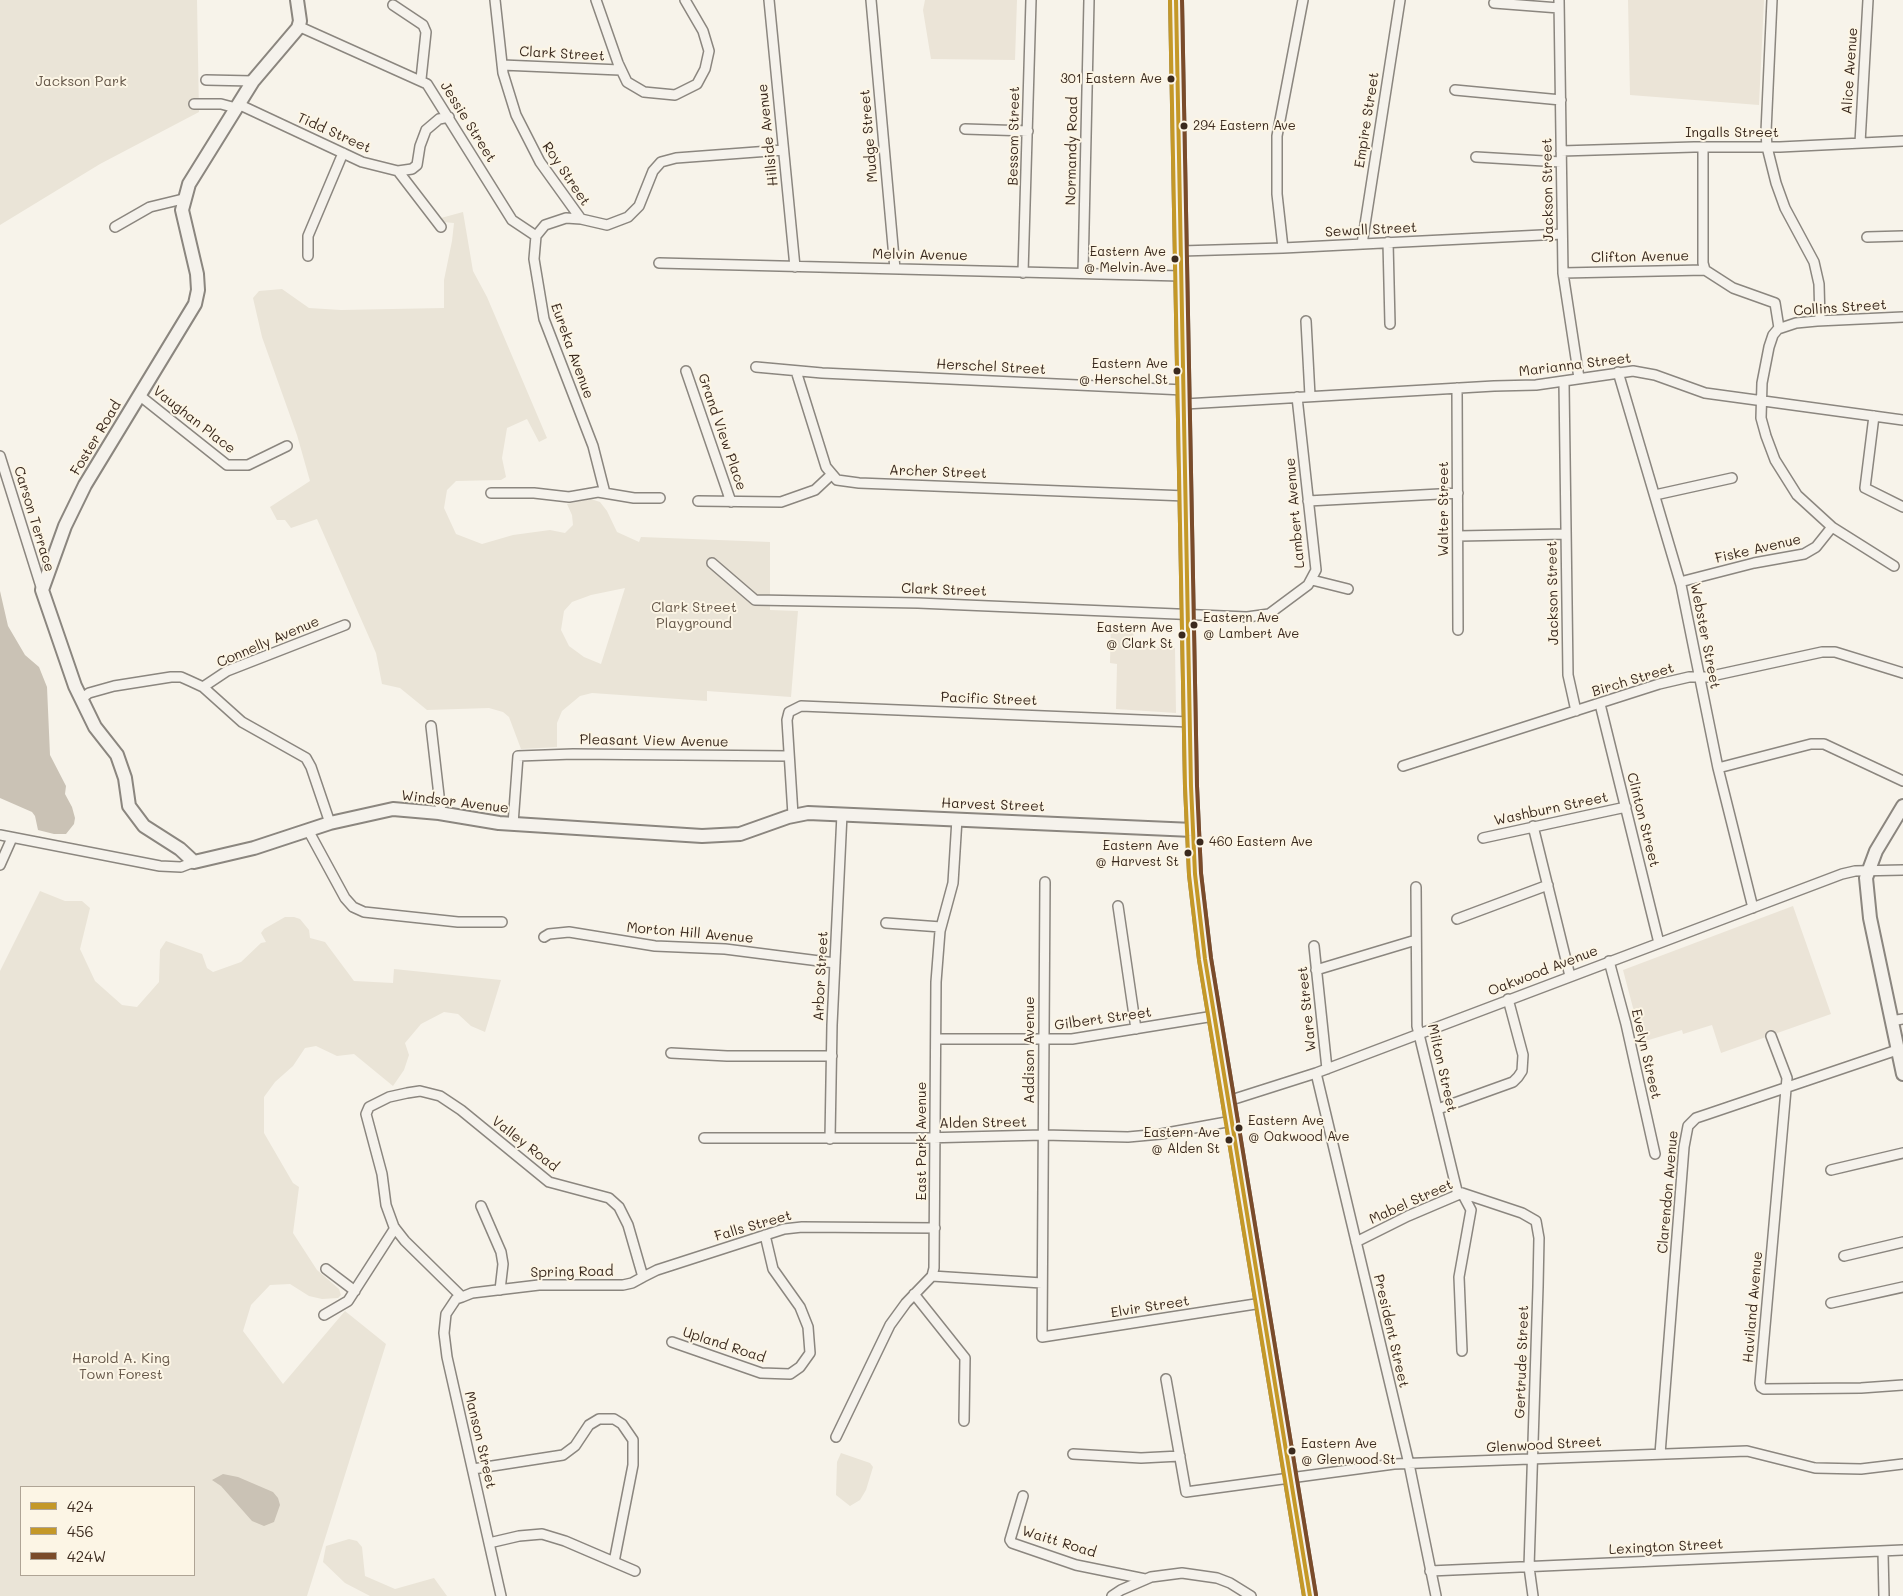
<!DOCTYPE html>
<style>
body{margin:0}
#map{position:relative;width:1903px;height:1596px;overflow:hidden;background:#f7f3ea;font-family:Mali,sans-serif}
canvas{display:block}
.legend{position:absolute;left:20px;top:1486px;width:175px;height:90px;box-sizing:border-box;background:#fcf5e5;border:1px solid #afa495;margin:0;padding:6px 9px;list-style:none;font-size:15px;color:#3b2a1e}
.legend li{display:flex;align-items:center;gap:10px;height:25px}
.legend b{width:25px;border:1px solid #afa495}
</style>
<div id="map">
<canvas width="1903" height="1596"></canvas>
<ul class="legend">
<li><b style="height:6px;background:#c49828"></b>424</li>
<li><b style="height:6px;background:#c49828"></b>456</li>
<li><b style="height:6px;background:#7a4b2a"></b>424W</li>
</ul>
</div>
<script>
const c = document.querySelector('canvas').getContext('2d');
c.lineJoin = 'round';
function fillPath(path, color) {
  c.fillStyle = color;
  c.fill(path, 'evenodd');
}
function shape(rows) {
  const path = new Path2D();
  for (const r of rows) {
    path.moveTo(r[0], r[1]);
    for (let i = 2; i < r.length; i += 2) path.lineTo(r[i], r[i + 1]);
  }
  return path;
}
function trace(path, color, width, dash) {
  c.strokeStyle = color;
  c.lineWidth = width;
  c.lineCap = dash ? 'butt' : 'round';
  c.setLineDash(dash || []);
  c.stroke(path);
}
function label(font, color, halo, rows, align = 'center') {
  c.font = font + ' Mali,sans-serif';
  c.lineWidth = 4;
  c.setLineDash([]);
  c.textBaseline = 'middle';
  c.strokeStyle = halo;
  c.fillStyle = color;
  for (const [text, x, y, turn = 0] of rows) {
    c.save();
    c.translate(x, y);
    c.rotate((+turn || 0) * Math.PI / 180);
    c.textAlign = isNaN(turn) ? turn : align;
    if (halo) c.strokeText(text, 0, 0);
    c.fillText(text, 0, 0);
    c.restore();
  }
}
fillPath(shape([
 [925,0,1017,0,1015,60,931,59,923,10],
 [1628,0,1764,0,1759,105,1630,95],
 [1111,624,1134,625,1133,646,1175,648,1176,713,1116,709,1117,664,1110,663],
 [1793,906,1831,1014,1721,1053,1712,1025,1683,1034,1682,1030,1642,1042,1623,970]
]), '#ebe4d7');
fillPath(shape([
 [0,0,197,0,199,112,100,164,0,225],
 [463,212,473,271,487,297,547,438,539,442,527,419,507,428,502,458,506,477,501,480,456,481,447,490,444,508,456,534,482,544,513,535,550,530,565,533,573,525,572,515,567,504,591,499,600,502,607,511,617,532,639,542,641,537,770,542,770,610,798,611,791,697,707,691,707,701,592,693,580,696,562,711,557,723,557,747,521,749,509,717,503,712,489,708,427,710,400,688,382,684,376,653,317,519,291,528,285,520,277,520,270,507,310,481,297,435,262,337,253,298,259,291,282,289,309,308,341,310,444,308,444,280,452,241,454,223,443,222,441,218],
 [625,588,601,664,584,657,569,646,561,630,564,611,572,602,591,595],
 [40,891,65,901,82,901,90,908,80,949,95,981,122,1005,137,1007,159,982,160,950,166,941,202,954,207,968,213,972,241,962,261,943,266,942,261,933,264,929,285,917,294,917,300,919,309,930,310,938,325,942,354,981,393,983,394,969,501,980,485,1032,471,1026,458,1014,444,1012,421,1024,405,1043,409,1055,404,1070,393,1086,354,1054,337,1056,316,1046,305,1048,293,1066,275,1082,264,1097,264,1133,293,1183,299,1187,293,1233,317,1270,339,1289,341,1295,338,1298,322,1299,309,1296,290,1284,270,1285,251,1305,243,1331,283,1384,345,1311,386,1344,307,1596,0,1596,0,971],
 [21,1487,194,1487,194,1575,21,1575],
 [841,1453,870,1463,873,1467,866,1490,860,1500,850,1506,836,1495,837,1462],
 [349,1539,357,1541,362,1547,365,1576,395,1589,434,1578,447,1596,370,1596,345,1583,323,1562,324,1556,326,1546]
]), '#eae4d7');
fillPath(shape([
 [0,591,8,626,25,655,39,667,47,687,50,755,66,786,65,794,72,807,75,818,74,824,66,834,54,834,38,830,35,816,32,812,0,798],
 [223,1474,238,1477,273,1492,278,1498,280,1505,274,1522,264,1526,252,1521,221,1486,212,1480]
]), '#cac2b5');
const street = shape([
 [495,0,503,73,516,115,540,162,581,219,607,225,628,217,639,206,653,171,661,162,676,158,783,150],
 [596,0,618,63,627,82,644,92,675,95,697,84,705,69,709,51,703,31,685,0],
 [769,0,795,267],
 [871,0,895,269],
 [1559,0,1563,273,1579,378],
 [1772,0,1766,132,1767,147,1776,183,1785,208,1814,262,1819,284,1820,321],
 [1494,3,1559,8],
 [393,5,423,25,426,32,421,79],
 [298,26,427,84,512,220,536,236],
 [502,65,620,70],
 [206,80,253,81],
 [1455,90,1561,100],
 [194,104,221,104,236,108],
 [238,104,362,162,398,171,412,169,417,165,420,146,426,130,439,119,449,117],
 [965,129,1028,131],
 [1860,143,1868,0],
 [1703,147,1703,263,1705,270],
 [1561,151,1694,147,1780,147,1903,141],
 [1476,157,1561,162],
 [398,171,441,227],
 [581,219,566,218,545,225,536,236,534,259,544,319,593,446,605,493],
 [115,227,150,207,183,199],
 [1867,237,1903,236],
 [1388,242,1390,324],
 [1362,244,1400,0],
 [1283,248,1277,194,1277,136,1303,0],
 [1181,251,1283,248,1562,234],
 [308,256,308,236,343,153],
 [659,263,1181,276],
 [1023,273,1031,0],
 [1083,273,1089,0],
 [1563,273,1705,270,1733,288,1775,303,1779,328],
 [1306,321,1310,396],
 [756,367,822,373,1184,390],
 [686,371,731,502],
 [796,371,826,467,837,480,859,483,1186,496],
 [1618,372,1681,585,1718,768,1753,908],
 [1564,383,1568,675,1576,711],
 [1457,388,1458,630],
 [139,395,227,465,248,465,287,446],
 [1185,404,1494,386,1536,385,1633,371,1655,375,1705,393,1903,420],
 [1874,416,1865,488,1903,507],
 [0,456,42,590],
 [491,493,534,493,569,497,598,492,634,498,660,498],
 [1655,495,1732,478],
 [698,501,781,502,815,490,831,475],
 [1308,501,1458,493],
 [1832,527,1894,566],
 [1458,536,1566,534],
 [712,563,755,600,918,603,1247,617,1269,614,1308,585,1316,570,1297,397],
 [1312,580,1348,589],
 [1680,582,1754,563,1804,554,1816,547,1832,527,1797,495,1775,460,1766,436,1761,418,1762,383,1769,347,1773,335,1778,329,1796,323,1817,321,1903,317],
 [203,687,227,671,345,625],
 [81,699,89,693,114,686,171,677,181,677,190,681,203,687,242,722,306,758,311,767,330,823],
 [1600,704,1659,943],
 [431,726,441,813],
 [1403,766,1659,684,1689,677,1707,677,1822,652,1835,652,1903,673],
 [1718,768,1811,744,1824,744,1903,781],
 [793,815,787,720,789,712,801,706,1190,722],
 [513,824,518,756,573,754,789,756],
 [1533,826,1570,976],
 [308,830,345,898,353,907,364,912,458,922,502,922],
 [0,835,160,866,181,867,194,862],
 [1483,838,1626,807],
 [0,865,12,838],
 [1045,882,1042,1337,1262,1303],
 [1416,887,1417,1026,1458,1195],
 [1118,906,1136,1029],
 [1457,919,1548,885],
 [886,923,941,927],
 [544,937,549,934,569,932,655,946,725,949,835,963],
 [1314,946,1327,1069],
 [1609,961,1626,1024,1655,1154],
 [1316,970,1416,940],
 [1891,1021,1903,1019],
 [1771,1036,1787,1078,1760,1383,1761,1387,1764,1389,1861,1388,1903,1385],
 [936,1039,1072,1039,1214,1016],
 [671,1053,727,1056,832,1056],
 [1316,1073,1409,1464,1436,1596],
 [1228,1101,1316,1073,1842,874,1855,871,1903,870],
 [1438,1109,1513,1082,1518,1077,1522,1071,1523,1055,1508,999],
 [704,1138,923,1138,1043,1135,1128,1137,1161,1134,1232,1121],
 [830,1139,832,1025,842,814],
 [1831,1170,1903,1153],
 [481,1206,501,1252,503,1264,500,1290],
 [1356,1242,1408,1216,1462,1193,1522,1213,1536,1221,1539,1238,1538,1287,1529,1567,1533,1596],
 [1844,1256,1903,1242],
 [326,1269,355,1291],
 [932,1276,1042,1283],
 [643,1277,628,1225,619,1207,609,1198,549,1182,461,1110,440,1096,420,1091,407,1093,389,1097,369,1107,366,1114,382,1174,386,1205,394,1227,405,1241,462,1297,472,1293,539,1285,623,1285,632,1283,643,1277,657,1270,784,1229,802,1227,935,1228],
 [914,1294,965,1358,964,1421],
 [462,1297,456,1299,446,1314,444,1333,447,1357,501,1596],
 [1831,1303,1903,1287],
 [324,1315,348,1301,395,1228],
 [672,1342,761,1373,790,1374,800,1367,810,1353,808,1327,800,1307,773,1269,765,1235],
 [1462,1351,1459,1277,1471,1210,1462,1193],
 [1166,1379,1186,1492,1394,1464,1747,1451,1815,1468,1861,1469,1903,1464],
 [836,1437,890,1325,906,1303,932,1276,934,1268,936,982,940,931,953,883,957,819],
 [1073,1454,1141,1458,1180,1456],
 [1660,1454,1684,1147,1688,1126,1696,1118,1708,1114,1897,1050],
 [473,1469,563,1455,575,1446,589,1425,599,1419,614,1419,622,1424,633,1440,633,1465,614,1562,565,1541,542,1534,519,1536,489,1543],
 [1023,1496,1010,1540,1012,1543,1076,1565,1145,1579],
 [1883,1552,1884,1596],
 [614,1562,635,1571],
 [1430,1571,1903,1550],
 [1112,1596,1121,1590,1151,1577,1182,1573,1217,1578,1230,1583,1251,1596]
]);
const secondary = shape([
 [297,0,300,21,298,28,253,81,189,184,182,210,197,274,198,290,195,304,85,485,65,526,42,590,75,686,95,727,117,755,125,778,129,806,144,826,180,849,194,862,254,848,330,823,393,809,439,813,499,823,702,836,740,834,788,817,808,813,1193,830],
 [1176,0,1191,786,1195,874,1205,959,1310,1596],
 [1903,806,1876,851,1866,878,1870,918,1903,1074]
]);
trace(street, '#8b867f', 12);
trace(secondary, '#8b867f', 16);
trace(street, '#f5f2ec', 9);
trace(secondary, '#f5f2ec', 12);
trace(shape([
 [1176,0,1191,786,1195,874,1205,959,1310,1596]
]), '#c49828', 4);
trace(shape([
 [1170,0,1185,786,1189,875,1199,960,1304,1596]
]), '#c49828', 4);
trace(shape([
 [1182,0,1197,786,1201,873,1211,958,1316,1595]
]), '#7a4b2a', 4);
for (const [x, y, r, color] of [
 [1171,79,4.5,"#3b2a1e"],
 [1184,126,4.5,"#3b2a1e"],
 [1175,259,4.5,"#3b2a1e"],
 [1177,371,4.5,"#3b2a1e"],
 [1194,625,4.5,"#3b2a1e"],
 [1182,635,4.5,"#3b2a1e"],
 [1200,842,4.5,"#3b2a1e"],
 [1188,853,4.5,"#3b2a1e"],
 [1239,1128,4.5,"#3b2a1e"],
 [1229,1140,4.5,"#3b2a1e"],
 [1292,1451,4.5,"#3b2a1e"]
]) {
  const dot = new Path2D();
  dot.arc(x, y, r, 0, 2 * Math.PI);
  c.fillStyle = color;
  c.fill(dot);
  trace(dot, '#fcf5e5', 2);
}
label('13px', '#3b2a1e', '#fcf5e5', [
 ["301 Eastern Ave",1162,79],
 ["294 Eastern Ave",1193,126,"left"],
 ["Eastern Ave",1166,252],
 ["@ Melvin Ave",1166,268],
 ["Eastern Ave",1168,364],
 ["@ Herschel St",1168,380],
 ["Eastern Ave",1203,618,"left"],
 ["@ Lambert Ave",1203,634,"left"],
 ["Eastern Ave",1173,628],
 ["@ Clark St",1173,644],
 ["460 Eastern Ave",1209,842,"left"],
 ["Eastern Ave",1179,846],
 ["@ Harvest St",1179,862],
 ["Eastern Ave",1248,1121,"left"],
 ["@ Oakwood Ave",1248,1137,"left"],
 ["Eastern Ave",1220,1133],
 ["@ Alden St",1220,1149],
 ["Eastern Ave",1301,1444,"left"],
 ["@ Glenwood St",1301,1460,"left"]
], 'right');
label('14px', '#3b2a1e', '#fcf5e5', [
 ["Clark Street",562,54,3],
 ["Alice Avenue",1850,71,-86],
 ["Empire Street",1367,120,-81],
 ["Jessie Street",468,122,58],
 ["Tidd Street",334,133,24],
 ["Ingalls Street",1732,133],
 ["Hillside Avenue",768,135,-96],
 ["Mudge Street",869,136,-95],
 ["Bessom Street",1014,136,-89],
 ["Normandy Road",1072,151,-89],
 ["Roy Street",566,174,56],
 ["Jackson Street",1548,190,-91],
 ["Sewall Street",1371,230,-3],
 ["Melvin Avenue",920,255,1],
 ["Clifton Avenue",1640,257,-1],
 ["Collins Street",1840,308,-4],
 ["Eureka Avenue",572,351,70],
 ["Marianna Street",1575,365,-7],
 ["Herschel Street",991,367,3],
 ["Vaughan Place",194,420,38],
 ["Grand View Place",722,432,71],
 ["Foster Road",96,438,-59],
 ["Archer Street",938,472,2],
 ["Walter Street",1444,509,-90],
 ["Lambert Avenue",1295,513,-95],
 ["Carson Terrace",34,519,73],
 ["Fiske Avenue",1758,549,-13],
 ["Clark Street",944,590,2],
 ["Jackson Street",1553,593,-91],
 ["Webster Street",1705,636,79],
 ["Connelly Avenue",268,642,-23],
 ["Birch Street",1633,680,-17],
 ["Pacific Street",989,699,2],
 ["Pleasant View Avenue",654,741,1],
 ["Windsor Avenue",455,802,7],
 ["Harvest Street",993,805,2],
 ["Washburn Street",1551,809,-12],
 ["Clinton Street",1643,820,76],
 ["Morton Hill Avenue",690,933,5],
 ["Oakwood Avenue",1543,971,-21],
 ["Arbor Street",821,976,-87],
 ["Ware Street",1307,1009,-96],
 ["Gilbert Street",1103,1019,-8],
 ["Addison Avenue",1030,1050,-90],
 ["Evelyn Street",1646,1054,77],
 ["Milton Street",1442,1068,77],
 ["Alden Street",983,1123,-1],
 ["East Park Avenue",922,1141,-90],
 ["Valley Road",525,1144,38],
 ["Clarendon Avenue",1668,1192,-85],
 ["Mabel Street",1411,1202,-24],
 ["Falls Street",753,1226,-16],
 ["Spring Road",572,1272,-1],
 ["Elvir Street",1150,1307,-9],
 ["Haviland Avenue",1753,1307,-85],
 ["President Street",1391,1331,77],
 ["Upland Road",724,1345,18],
 ["Gertrude Street",1522,1362,-88],
 ["Manson Street",480,1440,77],
 ["Glenwood Street",1544,1445,-3],
 ["Waitt Road",1059,1542,17],
 ["Lexington Street",1666,1547,-3]
]);
label('14px', '#645648', '#fcf5e5', [
 ["Jackson Park",81,82],
 ["Clark Street",694,608],
 ["Playground",694,624],
 ["Harold A. King",121,1359],
 ["Town Forest",121,1375]
]);
</script>
